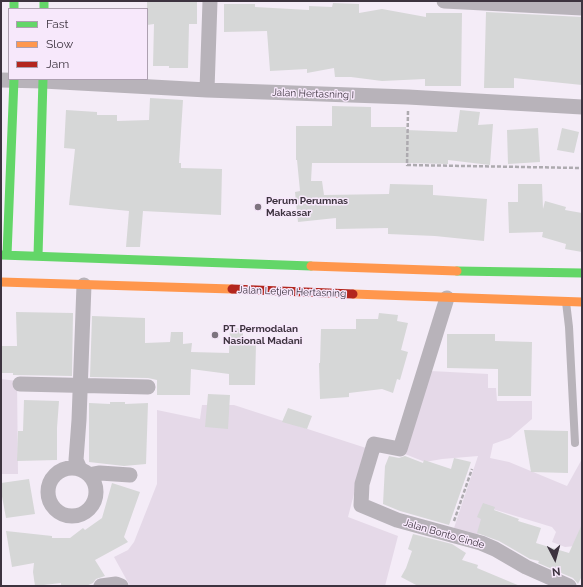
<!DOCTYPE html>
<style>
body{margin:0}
#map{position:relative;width:583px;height:587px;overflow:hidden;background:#f4ecf7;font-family:Raleway,sans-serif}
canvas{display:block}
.frame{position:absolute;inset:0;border:2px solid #3d333f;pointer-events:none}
.legend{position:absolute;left:8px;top:8px;width:140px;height:72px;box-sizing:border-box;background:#f7e8fb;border:1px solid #ada0b0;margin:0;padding:5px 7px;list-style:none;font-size:12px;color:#3d333f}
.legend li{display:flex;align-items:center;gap:8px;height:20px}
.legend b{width:20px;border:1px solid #ada0b0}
.north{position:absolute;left:535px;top:539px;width:40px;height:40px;-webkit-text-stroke:3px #f7e8fb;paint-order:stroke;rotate:174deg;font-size:11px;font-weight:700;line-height:16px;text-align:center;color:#3d333f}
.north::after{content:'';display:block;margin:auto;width:14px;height:18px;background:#3d333f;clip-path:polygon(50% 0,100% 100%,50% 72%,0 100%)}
</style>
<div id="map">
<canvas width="583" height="587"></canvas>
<div class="frame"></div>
<ul class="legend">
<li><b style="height:5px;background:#63d668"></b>Fast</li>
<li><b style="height:5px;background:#ff974d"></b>Slow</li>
<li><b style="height:5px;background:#b3261e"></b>Jam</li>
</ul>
<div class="north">N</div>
</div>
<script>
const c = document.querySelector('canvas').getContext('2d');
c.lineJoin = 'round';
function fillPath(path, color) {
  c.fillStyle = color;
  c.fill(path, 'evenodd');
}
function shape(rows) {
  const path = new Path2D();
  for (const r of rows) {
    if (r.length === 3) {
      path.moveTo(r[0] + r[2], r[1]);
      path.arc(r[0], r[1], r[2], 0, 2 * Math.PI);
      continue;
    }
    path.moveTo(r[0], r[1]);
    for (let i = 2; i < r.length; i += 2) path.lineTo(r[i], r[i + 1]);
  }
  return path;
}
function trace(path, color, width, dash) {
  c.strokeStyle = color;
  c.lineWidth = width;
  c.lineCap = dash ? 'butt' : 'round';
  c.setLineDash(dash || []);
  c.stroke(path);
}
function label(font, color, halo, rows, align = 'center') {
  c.font = font + ' Raleway,sans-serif';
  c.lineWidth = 3;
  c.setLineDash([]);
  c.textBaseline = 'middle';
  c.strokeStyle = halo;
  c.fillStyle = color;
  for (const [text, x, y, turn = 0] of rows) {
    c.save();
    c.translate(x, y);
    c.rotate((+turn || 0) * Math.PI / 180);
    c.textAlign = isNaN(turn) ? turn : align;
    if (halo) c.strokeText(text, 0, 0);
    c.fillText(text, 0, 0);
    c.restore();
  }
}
fillPath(shape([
 [431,371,488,374,488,388,496,388,497,401,532,401,532,419,510,438,493,444,490,458,509,462,567,486,582,459,582,529,580,529,575,546,565,547,552,542,556,532,552,527,486,507,476,543,451,537,478,456,442,459,425,462,405,454],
 [1,379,17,381,18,474,1,474],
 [202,405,234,405,366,448,348,517,398,536,385,586,130,586,114,557,128,550,134,542,157,484,157,410,200,419]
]), '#e5d9e8');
fillPath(shape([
 [147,1,197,1,197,24,189,24,188,68,169,68,169,66,153,66,154,24,147,25],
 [333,3,359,4,359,13,382,9,426,17,426,13,462,13,461,86,425,86,425,79,382,81,351,77,335,77,334,68,307,73,307,69,270,71,267,31,224,32,224,4,255,4,255,7,309,10,309,6,332,7],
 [486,12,582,17,582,85,514,78,514,88,484,88],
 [150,98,183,100,179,163,181,163,181,168,222,169,221,215,143,211,140,247,126,247,129,211,69,205,75,149,64,148,66,110,97,112,97,115,117,115,117,121,149,120],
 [332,106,371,107,371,127,406,127,406,130,457,132,460,110,480,112,478,125,493,124,490,165,448,160,448,164,410,163,312,163,311,181,322,181,324,195,389,194,390,184,433,185,433,195,487,199,484,241,435,236,388,234,388,228,336,229,336,218,298,222,295,192,300,191,297,160,296,160,296,126,332,126],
 [538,128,540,162,508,164,507,130],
 [562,128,579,132,574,153,557,150],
 [518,184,542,184,543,209,545,201,566,207,565,210,582,213,582,252,565,249,566,244,542,237,543,232,509,233,508,202,518,202],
 [16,312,73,313,72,376,13,375,13,373,1,373,1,346,17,346],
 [379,313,398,315,397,321,408,323,401,350,408,352,400,380,397,379,393,393,382,389,349,393,349,397,320,399,319,363,320,363,321,329,356,329,356,319,378,319],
 [92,316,145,318,145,343,170,342,171,332,183,332,183,344,192,343,191,352,229,353,230,329,243,328,243,343,256,344,255,385,229,385,229,374,191,369,190,395,157,395,157,380,148,378,90,377],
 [447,334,495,334,495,341,532,342,531,396,498,396,498,369,447,368],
 [208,394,230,395,228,429,205,427],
 [24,400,59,401,57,428,57,460,17,461,18,431,23,431],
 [110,402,125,402,125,404,148,403,146,464,124,466,89,462,89,403,110,404],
 [288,408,312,416,307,429,282,422],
 [524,430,568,431,568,473,531,472],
 [389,456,399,458,405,456,423,463,424,460,451,469,454,458,471,462,449,525,400,511,383,504,385,466],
 [29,479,35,514,6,518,1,491,1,483],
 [112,483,140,492,124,537,128,542,95,560,105,576,96,579,93,583,86,586,61,586,61,583,35,586,33,572,34,563,12,567,6,531,52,536,52,538,70,538,83,528,85,530,102,518],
 [483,503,495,507,494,510,519,519,518,521,541,528,536,543,569,553,582,524,582,576,578,584,573,578,538,563,539,561,530,559,499,541,477,533,481,519,477,517],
 [413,534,452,544,466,553,462,560,478,565,477,568,520,586,418,586,401,577,406,568,412,551,408,549]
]), '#d6d7d7');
trace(shape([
 [408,111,407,165,582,168],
 [454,521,472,469]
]), '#adaaaf', 2.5, [4, 2]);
trace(shape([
 [566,302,569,327,575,443]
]), '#b8b3ba', 8);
trace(shape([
 [444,1,582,8],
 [1,80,43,81,207,90,408,97,582,107],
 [207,90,210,1],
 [447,298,400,449,374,444,362,484,361,505,397,520,481,543,495,549,526,567,569,586],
 [20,384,148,387],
 [72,492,24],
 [80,469,76,460,79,420,84,285],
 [89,475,100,473,130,475],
 [101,586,116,584,121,586]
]), '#b8b3ba', 15);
trace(shape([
 [14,1,14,9],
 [44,1,44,9],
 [1,255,311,266],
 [7,255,14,79],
 [38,256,43,79],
 [457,271,582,273]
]), '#63d668', 9);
trace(shape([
 [311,266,457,271],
 [1,282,232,289],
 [353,294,582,302]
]), '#ff974d', 9);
trace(shape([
 [232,289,353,294]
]), '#b3261e', 9);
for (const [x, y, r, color] of [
 [258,207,4,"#7d747f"],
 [215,335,4,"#7d747f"]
]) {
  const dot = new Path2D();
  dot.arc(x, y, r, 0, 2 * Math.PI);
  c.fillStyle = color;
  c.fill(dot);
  trace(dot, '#f7e8fb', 1.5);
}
label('10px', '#3d333f', '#f7e8fb', [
 ["Jalan Hertasning I",313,94,2],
 ["Jalan Letjen Hertasning",292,292,2],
 ["Jalan Bonto Cinde",444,534,16]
]);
label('bold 10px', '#3d333f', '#f7e8fb', [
 ["Perum Perumnas",266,201],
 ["Makassar",266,213],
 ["PT. Permodalan",223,329],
 ["Nasional Madani",223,341]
], 'left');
</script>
